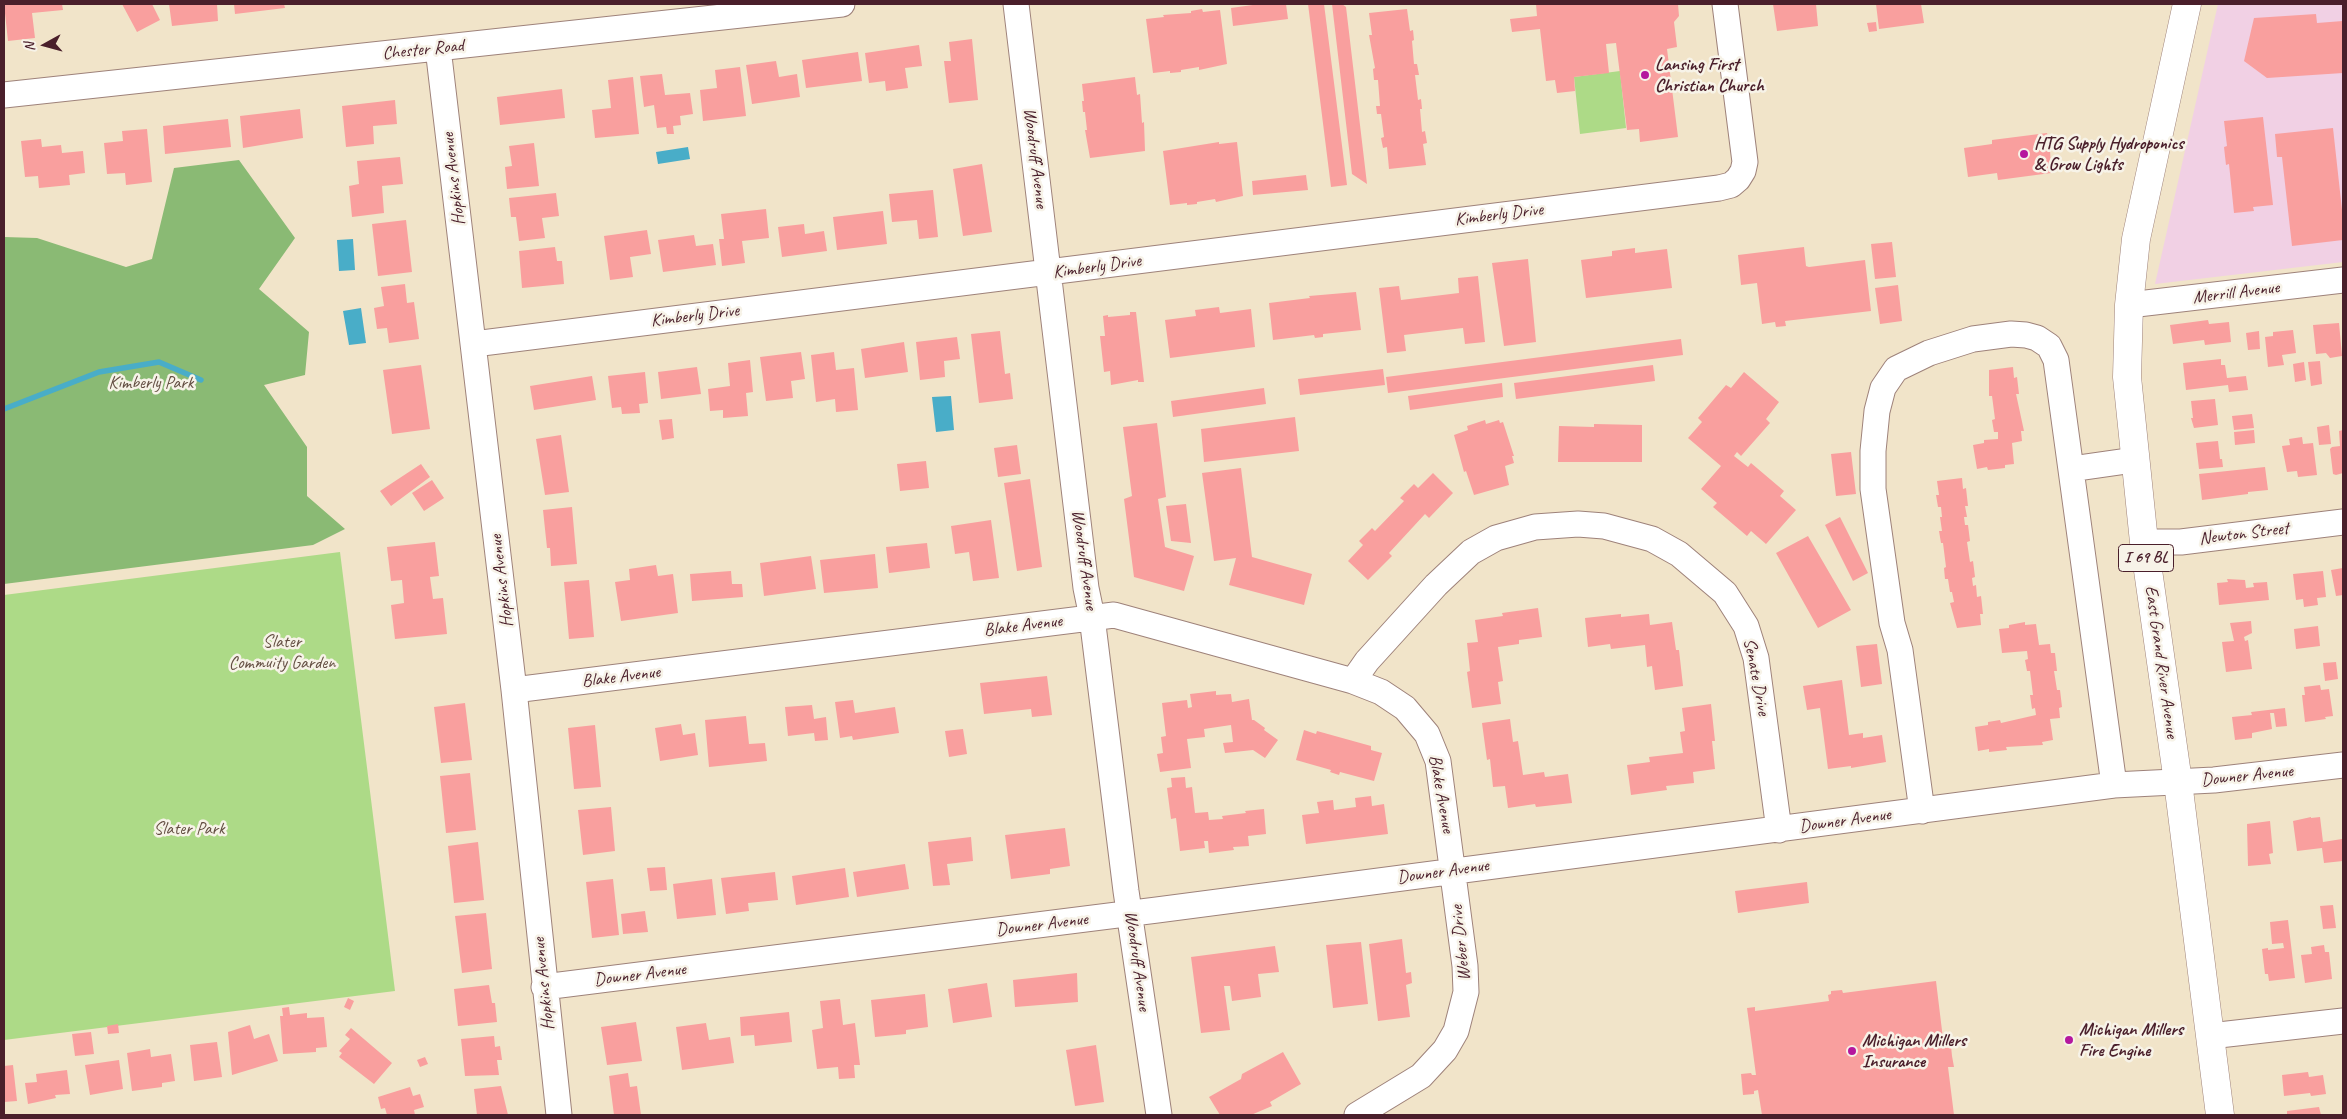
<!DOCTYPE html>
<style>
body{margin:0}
#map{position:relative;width:2347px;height:1119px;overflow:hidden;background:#f1e4c9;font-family:Caveat,sans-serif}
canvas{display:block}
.frame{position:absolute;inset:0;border:5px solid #4a1f2b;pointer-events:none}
.north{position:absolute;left:20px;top:20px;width:50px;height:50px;-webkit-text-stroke:4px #f7f3e8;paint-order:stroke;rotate:263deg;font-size:14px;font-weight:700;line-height:20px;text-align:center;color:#4a1f2b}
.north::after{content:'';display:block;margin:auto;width:18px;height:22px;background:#4a1f2b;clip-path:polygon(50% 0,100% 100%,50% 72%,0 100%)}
</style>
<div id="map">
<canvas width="2347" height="1119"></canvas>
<div class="frame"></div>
<div class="north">N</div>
</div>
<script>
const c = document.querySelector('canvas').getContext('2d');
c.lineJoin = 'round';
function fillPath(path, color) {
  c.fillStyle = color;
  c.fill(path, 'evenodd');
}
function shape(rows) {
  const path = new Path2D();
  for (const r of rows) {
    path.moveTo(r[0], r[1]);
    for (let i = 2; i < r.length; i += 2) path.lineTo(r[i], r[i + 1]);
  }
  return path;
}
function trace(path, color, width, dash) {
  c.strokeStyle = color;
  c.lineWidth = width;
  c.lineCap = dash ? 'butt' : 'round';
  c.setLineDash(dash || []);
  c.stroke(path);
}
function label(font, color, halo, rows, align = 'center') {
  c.font = font + ' Caveat,sans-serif';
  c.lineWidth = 5;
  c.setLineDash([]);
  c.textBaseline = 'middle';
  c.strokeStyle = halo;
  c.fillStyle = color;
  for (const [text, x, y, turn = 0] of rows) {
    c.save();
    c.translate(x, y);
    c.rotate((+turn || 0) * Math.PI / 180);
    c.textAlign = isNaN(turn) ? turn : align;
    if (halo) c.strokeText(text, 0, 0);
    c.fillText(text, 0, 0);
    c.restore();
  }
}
fillPath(shape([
 [2218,4,2343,4,2343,262,2155,284]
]), '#f1d0e4');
fillPath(shape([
 [1620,71,1626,128,1580,134,1574,77],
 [340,552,395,991,4,1040,4,595]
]), '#adda87');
fillPath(shape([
 [239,160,295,238,259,289,309,332,305,375,264,385,307,447,307,496,345,529,313,545,4,584,4,237,37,238,126,267,152,259,174,168]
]), '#8aba74');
fillPath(shape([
 [688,147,690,159,658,164,656,152],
 [353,239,355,270,339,271,337,240],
 [361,308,366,343,349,345,343,311],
 [951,396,954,430,936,432,932,397]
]), '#49adc8');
trace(shape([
 [4,409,99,372,159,362,201,380]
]), '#49adc8', 5.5);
fillPath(shape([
 [4,4,62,4,63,10,32,13,35,38,8,41],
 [122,4,152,4,160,20,137,32],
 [169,4,217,4,218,21,172,26],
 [234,4,284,4,285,8,235,14],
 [1260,4,1286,4,1288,19,1233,26,1231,8],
 [1308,4,1324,4,1347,185,1331,187],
 [1332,4,1342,4,1346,7,1367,184,1352,174],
 [1536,4,1678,4,1679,16,1674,22,1677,47,1667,49,1678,137,1640,142,1639,129,1627,130,1616,43,1606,44,1609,73,1574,77,1575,91,1557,93,1555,80,1546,81,1540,29,1512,32,1510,19,1537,16],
 [1773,4,1816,4,1818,26,1777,31],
 [1876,4,1921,4,1924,23,1879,29],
 [1202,9,1203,12,1220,10,1227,64,1199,70,1199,67,1181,70,1181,72,1170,73,1170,71,1153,73,1146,19,1164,17,1163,15,1191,13,1191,11],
 [1407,9,1410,31,1413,30,1414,40,1412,41,1414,64,1417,64,1419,75,1415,75,1418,100,1421,99,1422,109,1420,109,1422,132,1425,131,1427,143,1423,144,1426,165,1389,169,1387,147,1383,148,1381,138,1384,137,1381,114,1377,114,1376,106,1380,106,1378,80,1374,80,1373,69,1375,68,1369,35,1372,35,1369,13],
 [2316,14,2317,23,2343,21,2343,73,2267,78,2244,61,2254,18],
 [1876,22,1877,31,1869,32,1867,23],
 [972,39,978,100,949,103,944,61,951,61,949,42],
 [919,45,922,66,905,68,908,88,886,91,885,81,869,83,865,53],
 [858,52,862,81,806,88,802,60],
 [776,61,779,77,797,74,800,97,752,104,746,65],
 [740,67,746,116,703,121,700,90,717,88,715,70],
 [662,74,665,95,690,93,693,114,680,116,681,125,673,126,674,134,667,134,666,127,657,128,654,105,644,107,640,76],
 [633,77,639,134,595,138,592,110,611,108,608,80],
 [1135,77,1137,95,1140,94,1142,123,1144,122,1145,151,1090,158,1085,130,1087,130,1085,112,1083,112,1082,101,1084,101,1082,84],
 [562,89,565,118,500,125,497,97],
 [395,100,397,124,373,126,374,144,346,147,342,106],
 [300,109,303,138,243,148,240,116],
 [2263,117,2273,205,2253,207,2254,211,2234,213,2229,164,2226,165,2224,147,2227,146,2224,121],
 [228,119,231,147,165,154,163,126],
 [2333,128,2343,219,2343,240,2292,246,2282,157,2277,157,2275,134],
 [147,129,152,182,126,185,125,173,107,174,104,143,123,141,122,131],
 [2047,133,2048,137,2046,138,2047,149,2050,148,2051,173,1998,180,1997,173,1968,177,1964,148,1992,144,1992,140],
 [41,139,42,147,61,145,62,153,83,151,85,173,69,175,70,185,39,188,38,176,25,177,21,141],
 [1219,142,1219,144,1237,142,1243,196,1216,202,1215,199,1197,202,1197,204,1187,205,1187,203,1170,205,1163,151],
 [534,143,539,186,507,189,505,167,512,166,509,146],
 [400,157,403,184,382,186,384,213,352,217,349,186,359,184,357,161],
 [982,164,992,232,963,236,953,169],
 [1306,175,1308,190,1253,195,1252,181],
 [933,190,938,237,919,239,917,220,892,222,889,194],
 [556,193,559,216,542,218,545,238,519,241,516,217,511,217,509,198],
 [766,209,769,238,742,241,745,263,722,266,719,239,724,239,721,214],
 [883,211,887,244,837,250,833,217],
 [406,220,412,272,378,276,372,224],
 [804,224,805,234,824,231,827,251,782,257,778,227],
 [647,230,651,254,630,257,633,277,610,280,604,236],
 [694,235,696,246,713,244,716,265,663,272,658,240],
 [1892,242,1896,277,1875,279,1871,244],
 [555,247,557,261,562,261,564,284,522,288,519,251],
 [1804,247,1806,266,1809,267,1865,260,1871,311,1785,321,1786,326,1776,327,1775,322,1762,324,1757,283,1741,285,1738,255],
 [1635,248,1635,253,1667,249,1672,288,1586,298,1581,260,1612,256,1612,251],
 [1528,259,1536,342,1504,346,1492,263],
 [1478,276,1485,342,1465,344,1463,328,1404,335,1406,351,1387,353,1379,288,1399,286,1401,300,1459,293,1458,278],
 [405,284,407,303,414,302,419,339,389,343,387,328,377,329,374,308,384,306,381,287],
 [1898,285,1902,321,1880,324,1875,288],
 [1356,292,1361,330,1323,334,1323,337,1315,338,1314,335,1273,340,1269,303,1310,298,1309,296],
 [1219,307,1220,313,1251,309,1255,347,1170,358,1165,320,1196,316,1195,310],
 [1130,312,1136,312,1144,382,1138,382,1138,380,1111,385,1110,371,1104,372,1100,336,1105,336,1103,316,1108,315,1108,317,1130,315],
 [2208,320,2209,324,2229,322,2231,342,2205,345,2204,340,2173,344,2170,325],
 [2339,323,2342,356,2330,358,2326,353,2316,354,2313,325],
 [2293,330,2296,353,2282,355,2284,365,2268,367,2265,337,2273,336,2273,332],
 [1000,331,1005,374,1010,373,1013,399,979,403,971,334],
 [2259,331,2260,349,2248,350,2246,333],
 [957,337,960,359,944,361,945,377,920,380,916,342],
 [1681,339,1683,355,1388,393,1386,377],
 [904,342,908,372,865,378,861,349],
 [801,352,805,379,791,381,793,398,766,401,760,357],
 [834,352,836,370,854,368,858,410,836,412,835,399,816,402,811,355],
 [2221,359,2221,365,2225,365,2227,378,2246,376,2248,390,2229,392,2228,385,2186,390,2183,363],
 [750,360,753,392,746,393,748,416,723,418,723,410,710,411,708,389,730,386,728,363],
 [2320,361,2322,384,2311,386,2308,362],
 [2304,362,2306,380,2295,382,2293,364],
 [421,365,430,429,392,434,383,370],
 [1653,365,1655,381,1516,399,1514,383],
 [697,367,701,394,661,399,658,372],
 [2013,367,2014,378,2017,377,2019,394,2016,394,2024,431,2021,431,2022,441,2012,443,2014,464,2005,465,2005,468,1988,470,1987,467,1977,469,1973,445,1984,443,1984,440,1998,439,1998,432,1994,432,1992,420,1995,419,1992,396,1989,396,1989,370],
 [1383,369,1385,385,1300,395,1298,379],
 [645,372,648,403,639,404,640,413,622,414,621,407,612,408,608,376],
 [1744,372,1779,402,1766,419,1770,423,1741,456,1737,452,1734,456,1748,467,1751,463,1784,491,1780,496,1796,510,1766,544,1751,531,1747,536,1713,507,1717,503,1701,489,1721,466,1688,438,1702,422,1698,418,1726,385,1731,388],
 [592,376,596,400,534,410,530,386],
 [1502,383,1503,397,1410,410,1408,396],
 [1264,388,1266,404,1173,417,1171,401],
 [2215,399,2218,425,2194,428,2191,418,2193,418,2191,401],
 [2252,414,2254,428,2234,430,2232,416],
 [1295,417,1299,451,1204,462,1201,429],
 [672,419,674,438,662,440,659,420],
 [1485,420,1486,424,1499,420,1500,423,1503,422,1514,456,1512,456,1514,463,1505,466,1509,485,1474,495,1466,471,1464,472,1454,435,1468,430,1467,426],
 [1157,423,1166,497,1158,499,1165,547,1194,556,1184,591,1134,577,1124,499,1132,496,1123,427],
 [1594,424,1642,425,1642,462,1558,462,1559,426,1594,427],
 [2329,425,2331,444,2319,445,2317,427],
 [2254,430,2255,443,2235,445,2234,432],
 [2343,430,2343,473,2336,475,2333,474,2330,449,2332,447,2340,446,2339,431],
 [561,435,569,492,545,495,536,439],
 [2302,437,2303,444,2313,443,2317,475,2298,477,2297,471,2287,472,2282,446,2290,445,2289,439],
 [2218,441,2220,459,2222,459,2223,467,2199,469,2196,443],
 [1017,445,1021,474,998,477,994,448],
 [1851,452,1856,494,1836,496,1831,454],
 [926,461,929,488,900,491,897,464],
 [421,464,430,477,391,506,380,491],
 [2265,467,2268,490,2248,492,2248,494,2202,500,2199,474],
 [1241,468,1252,557,1312,574,1304,605,1229,585,1236,558,1214,561,1202,473],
 [1433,473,1453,493,1429,518,1425,514,1389,553,1392,556,1368,580,1348,561,1363,545,1359,541,1372,528,1375,531,1404,501,1400,498,1414,484,1418,488],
 [1962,478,1963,489,1966,488,1968,506,1965,506,1967,517,1964,517,1965,525,1968,525,1970,541,1967,542,1970,562,1973,561,1975,577,1972,578,1973,586,1976,585,1977,597,1981,596,1983,614,1980,614,1981,625,1957,628,1950,603,1954,602,1952,592,1950,592,1948,579,1945,579,1944,568,1946,567,1943,543,1941,543,1939,531,1942,531,1940,517,1942,517,1941,507,1938,507,1936,495,1939,495,1937,481],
 [1030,479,1042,567,1017,571,1004,483],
 [432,480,444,498,424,511,412,493],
 [1186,504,1191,543,1171,541,1166,506],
 [572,507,577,564,551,566,550,548,547,548,543,510],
 [1840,517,1868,573,1853,581,1825,525],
 [991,520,999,578,973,581,969,552,955,554,951,526],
 [1808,536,1851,610,1818,628,1776,553],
 [435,542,439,576,430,577,433,599,443,598,447,634,395,639,391,605,404,603,402,580,391,581,387,547],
 [927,543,930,568,889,573,886,547],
 [875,554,878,588,824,593,820,560],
 [811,556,816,589,764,596,760,563],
 [656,565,658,576,673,574,678,613,621,621,615,582,630,580,629,569],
 [2343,568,2343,595,2336,596,2331,570],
 [731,571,732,584,742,584,743,597,692,601,690,574],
 [2323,571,2326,597,2317,598,2318,605,2304,607,2303,599,2296,600,2293,574],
 [2227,579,2245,580,2246,588,2254,587,2253,583,2267,582,2269,600,2219,605,2217,583,2228,582],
 [589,580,594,637,569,639,564,582],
 [1538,608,1542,637,1519,640,1519,644,1498,647,1503,681,1498,682,1501,704,1472,708,1467,672,1470,671,1467,643,1478,642,1475,620,1503,616,1502,613],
 [1621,614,1621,617,1649,614,1650,625,1672,622,1676,650,1679,650,1683,686,1655,690,1652,666,1647,667,1645,645,1611,649,1610,644,1588,647,1585,618],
 [2251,621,2252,633,2244,637,2245,641,2248,640,2252,669,2226,672,2222,642,2234,641,2230,623],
 [2025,622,2025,625,2036,624,2039,645,2050,644,2051,653,2055,653,2057,671,2054,671,2057,690,2060,690,2062,707,2059,708,2060,718,2050,719,2053,740,2042,742,2043,745,2006,747,2007,750,1989,752,1989,749,1978,751,1975,727,1988,725,1988,722,2000,720,2001,723,2036,715,2035,708,2032,709,2030,695,2033,695,2030,671,2027,671,2025,660,2028,659,2027,651,2002,653,1999,629,2009,628,2009,625],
 [2318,626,2320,646,2296,649,2294,629],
 [1877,644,1882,684,1861,687,1856,646],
 [2336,662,2338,679,2325,681,2323,663],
 [1047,676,1052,715,1032,717,1031,709,984,714,980,683],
 [1842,680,1849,735,1863,733,1863,738,1882,735,1886,762,1851,768,1851,766,1828,769,1820,708,1807,710,1803,686],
 [2320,685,2321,690,2329,689,2333,716,2325,717,2326,719,2305,722,2302,695,2305,695,2304,687],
 [1216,691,1216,695,1231,694,1232,702,1249,699,1252,720,1254,720,1265,728,1264,730,1278,740,1265,758,1253,750,1225,753,1223,743,1233,742,1231,725,1204,729,1205,737,1187,739,1191,768,1160,772,1157,754,1163,753,1161,737,1166,736,1162,703,1187,700,1188,708,1192,707,1190,694],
 [853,700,855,713,895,707,899,733,853,740,852,736,840,738,835,702],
 [465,703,472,760,441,763,434,707],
 [1711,704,1715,741,1712,741,1715,769,1693,772,1694,783,1666,786,1667,790,1631,795,1627,765,1650,762,1649,757,1683,753,1680,732,1685,731,1682,708],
 [812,705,814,719,826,717,828,740,815,741,814,733,788,736,785,707],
 [2285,708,2287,726,2276,727,2274,713,2270,713,2272,729,2252,733,2252,738,2235,740,2232,717,2252,715,2251,712],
 [746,716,749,744,765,743,767,761,709,767,705,720],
 [1510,719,1513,742,1518,741,1523,775,1544,772,1545,777,1568,774,1572,803,1536,807,1535,804,1508,808,1505,786,1493,787,1490,759,1487,760,1482,723],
 [681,724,683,735,695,733,698,755,660,761,655,728],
 [595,725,601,787,574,789,568,728],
 [963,729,967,754,949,757,945,731],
 [1304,730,1316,734,1317,731,1371,746,1371,750,1382,753,1374,781,1340,772,1339,775,1330,772,1331,770,1296,760],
 [470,773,476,830,446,833,440,776],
 [1185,777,1186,788,1192,787,1195,813,1208,812,1209,820,1223,819,1222,816,1246,813,1245,811,1264,809,1266,834,1248,836,1249,846,1233,847,1234,850,1209,853,1208,841,1204,841,1205,848,1180,851,1176,818,1171,819,1167,788,1172,787,1171,778],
 [1371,796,1372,806,1384,804,1388,834,1306,844,1302,815,1319,813,1317,802,1333,800,1334,810,1356,807,1355,798],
 [611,807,615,851,583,855,578,810],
 [2311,817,2311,818,2320,817,2323,842,2342,839,2343,861,2324,863,2322,848,2297,851,2293,821],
 [2270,821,2273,853,2269,854,2271,864,2248,866,2247,824],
 [1065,828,1070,866,1050,869,1050,874,1011,879,1005,835],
 [971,837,973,861,947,864,950,885,933,886,928,842],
 [478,842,484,900,454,903,448,846],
 [905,864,909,889,857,897,853,872],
 [665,867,667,890,650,891,647,868],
 [845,868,849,897,796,905,792,876],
 [775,872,778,900,748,903,749,911,726,914,721,878],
 [613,879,619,935,592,938,586,882],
 [712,879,716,915,677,919,673,884],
 [1807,882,1809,903,1738,913,1735,891],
 [2333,905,2336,928,2323,929,2320,906],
 [645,911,648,932,623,934,621,914],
 [486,913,492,969,462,973,455,916],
 [2288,920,2295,978,2269,981,2268,974,2265,974,2262,949,2268,948,2268,950,2284,948,2283,943,2272,944,2270,922],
 [1402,939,1406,973,1411,972,1412,983,1406,985,1410,1017,1378,1021,1369,944],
 [1361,942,1368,1004,1333,1008,1326,945],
 [2324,945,2325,952,2329,952,2332,979,2305,983,2301,955,2312,954,2311,947],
 [1275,946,1279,972,1258,974,1261,997,1232,1001,1230,986,1224,986,1230,1030,1201,1033,1191,957],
 [1077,973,1078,1002,1015,1007,1013,980],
 [1936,981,1944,1047,1951,1046,1952,1056,1954,1067,1948,1067,1954,1115,1762,1115,1758,1090,1754,1091,1754,1094,1743,1095,1741,1074,1751,1073,1752,1075,1756,1075,1747,1008,1755,1007,1755,1011,1829,1001,1828,995,1831,994,1831,991,1842,990,1843,993],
 [987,983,992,1017,953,1023,948,989],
 [489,985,492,1003,495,1003,497,1022,458,1026,454,989],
 [925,994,928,1027,906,1030,906,1034,875,1037,871,1000],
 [348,998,354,1001,350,1010,344,1007],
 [840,999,843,1025,855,1023,860,1065,854,1065,855,1078,839,1079,838,1067,817,1069,812,1030,823,1028,820,1001],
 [289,1007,290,1015,307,1013,307,1018,324,1017,327,1047,316,1048,316,1052,283,1054,280,1016,283,1016,282,1008],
 [789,1012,792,1042,755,1046,754,1035,741,1036,740,1017],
 [636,1022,642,1061,607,1065,601,1027],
 [706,1023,709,1040,730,1037,734,1063,682,1070,676,1027],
 [118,1024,119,1033,108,1034,107,1026],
 [250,1025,254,1039,269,1034,278,1061,232,1075,228,1032],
 [351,1028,392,1063,374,1084,339,1057,342,1053,339,1051,350,1039,345,1035],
 [91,1032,94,1054,75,1056,72,1034],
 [494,1036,495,1047,500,1046,502,1060,497,1060,499,1075,465,1076,461,1039],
 [217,1042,222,1077,194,1081,190,1045],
 [1096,1045,1104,1102,1075,1106,1066,1050],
 [150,1049,151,1057,171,1054,175,1081,162,1083,162,1087,132,1091,127,1053],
 [1283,1052,1301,1084,1270,1102,1272,1106,1251,1115,1220,1115,1209,1097,1241,1079,1242,1074],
 [425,1057,428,1064,420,1067,417,1060],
 [119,1060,123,1089,90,1095,85,1065],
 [13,1065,17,1101,4,1102,4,1066],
 [67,1070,70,1094,55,1095,56,1098,28,1104,25,1083,37,1082,36,1074],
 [2308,1072,2309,1077,2323,1075,2326,1094,2311,1096,2310,1093,2284,1096,2282,1075],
 [628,1073,630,1087,637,1086,641,1115,614,1115,609,1076],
 [501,1086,508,1115,477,1115,474,1089],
 [410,1087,413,1096,420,1094,424,1107,414,1110,415,1115,387,1115,385,1108,381,1109,378,1097],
 [2319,1107,2321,1115,2287,1115,2287,1111]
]), '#f99f9e');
const minor = shape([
 [1016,4,1086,588,1092,617,1126,891,1159,1115],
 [438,48,514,690,559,1115],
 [4,95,842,4],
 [2129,305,2343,280],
 [474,344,1719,188,1731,185,1738,179,1743,171,1745,162,1725,4],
 [2071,469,2134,460],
 [2144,542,2181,542,2343,522],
 [1353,681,1367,661,1436,585,1471,552,1496,538,1535,527,1578,524,1604,526,1652,539,1679,554,1725,593,1746,626,1756,658,1779,830],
 [514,690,1114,615,1353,681,1381,692,1405,708,1427,734,1438,761,1465,966,1466,992,1456,1031,1445,1050,1421,1076,1357,1115],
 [1922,811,1900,650,1892,623,1873,489,1873,451,1877,411,1883,388,1896,369,1929,353,1973,339,2011,334,2026,335,2037,338,2049,346,2056,360,2114,785],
 [544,987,1157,910,2114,785,2214,780,2343,765],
 [2210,1036,2343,1021]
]);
const major = shape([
 [2187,4,2136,239,2129,305,2127,377,2144,542,2178,782,2220,1115]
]);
trace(minor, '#9e827a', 27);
trace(major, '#9e827a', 29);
trace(minor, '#fff', 25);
trace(major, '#fff', 28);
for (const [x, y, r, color] of [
 [1645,75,5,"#b5179e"],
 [2024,154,5,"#b5179e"],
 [2069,1040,5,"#b5179e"],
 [1852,1051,5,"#b5179e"]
]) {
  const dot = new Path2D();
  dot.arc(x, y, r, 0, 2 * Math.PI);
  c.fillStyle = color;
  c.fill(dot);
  trace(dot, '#f7f3e8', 2);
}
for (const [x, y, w] of [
 [2146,558,55]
]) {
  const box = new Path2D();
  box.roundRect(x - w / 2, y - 13.5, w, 27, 4);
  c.fillStyle = '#f7f3e8';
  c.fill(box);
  trace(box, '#4a1f2b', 1);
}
label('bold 16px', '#4a1f2b', null, [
 ["I 69 BL",2146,558]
]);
label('18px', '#4a1f2b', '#f7f3e8', [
 ["Chester Road",423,50,-6],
 ["Woodruff Avenue",1035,158,83],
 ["Hopkins Avenue",454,179,-97],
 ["Kimberly Drive",1499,215,-7],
 ["Kimberly Drive",1097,267,-8],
 ["Merrill Avenue",2236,293,-7],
 ["Kimberly Drive",695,316,-7],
 ["Newton Street",2244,534,-7],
 ["Woodruff Avenue",1084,560,82],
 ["Hopkins Avenue",502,581,-97],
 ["Blake Avenue",1023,626,-7],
 ["East Grand River Avenue",2161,662,82],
 ["Blake Avenue",621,677,-7],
 ["Senate Drive",1756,677,79],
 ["Downer Avenue",2247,776,-6],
 ["Blake Avenue",1441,794,80],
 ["Downer Avenue",1845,821,-8],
 ["Downer Avenue",1443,872,-8],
 ["Downer Avenue",1042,925,-7],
 ["Weber Drive",1461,943,-96],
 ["Woodruff Avenue",1137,961,82],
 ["Downer Avenue",640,975,-7],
 ["Hopkins Avenue",544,984,-96]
]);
label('bold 18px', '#4a1f2b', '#f7f3e8', [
 ["Lansing First",1655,65],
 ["Christian Church",1655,86],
 ["HTG Supply Hydroponics",2034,144],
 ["& Grow Lights",2034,165],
 ["Michigan Millers",2079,1030],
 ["Fire Engine",2079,1051],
 ["Michigan Millers",1862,1041],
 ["Insurance",1862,1062]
], 'left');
label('18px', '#634e42', '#f7f3e8', [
 ["Kimberly Park",151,383],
 ["Slater",282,642],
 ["Commuity Garden",282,663],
 ["Slater Park",189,829]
]);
</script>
